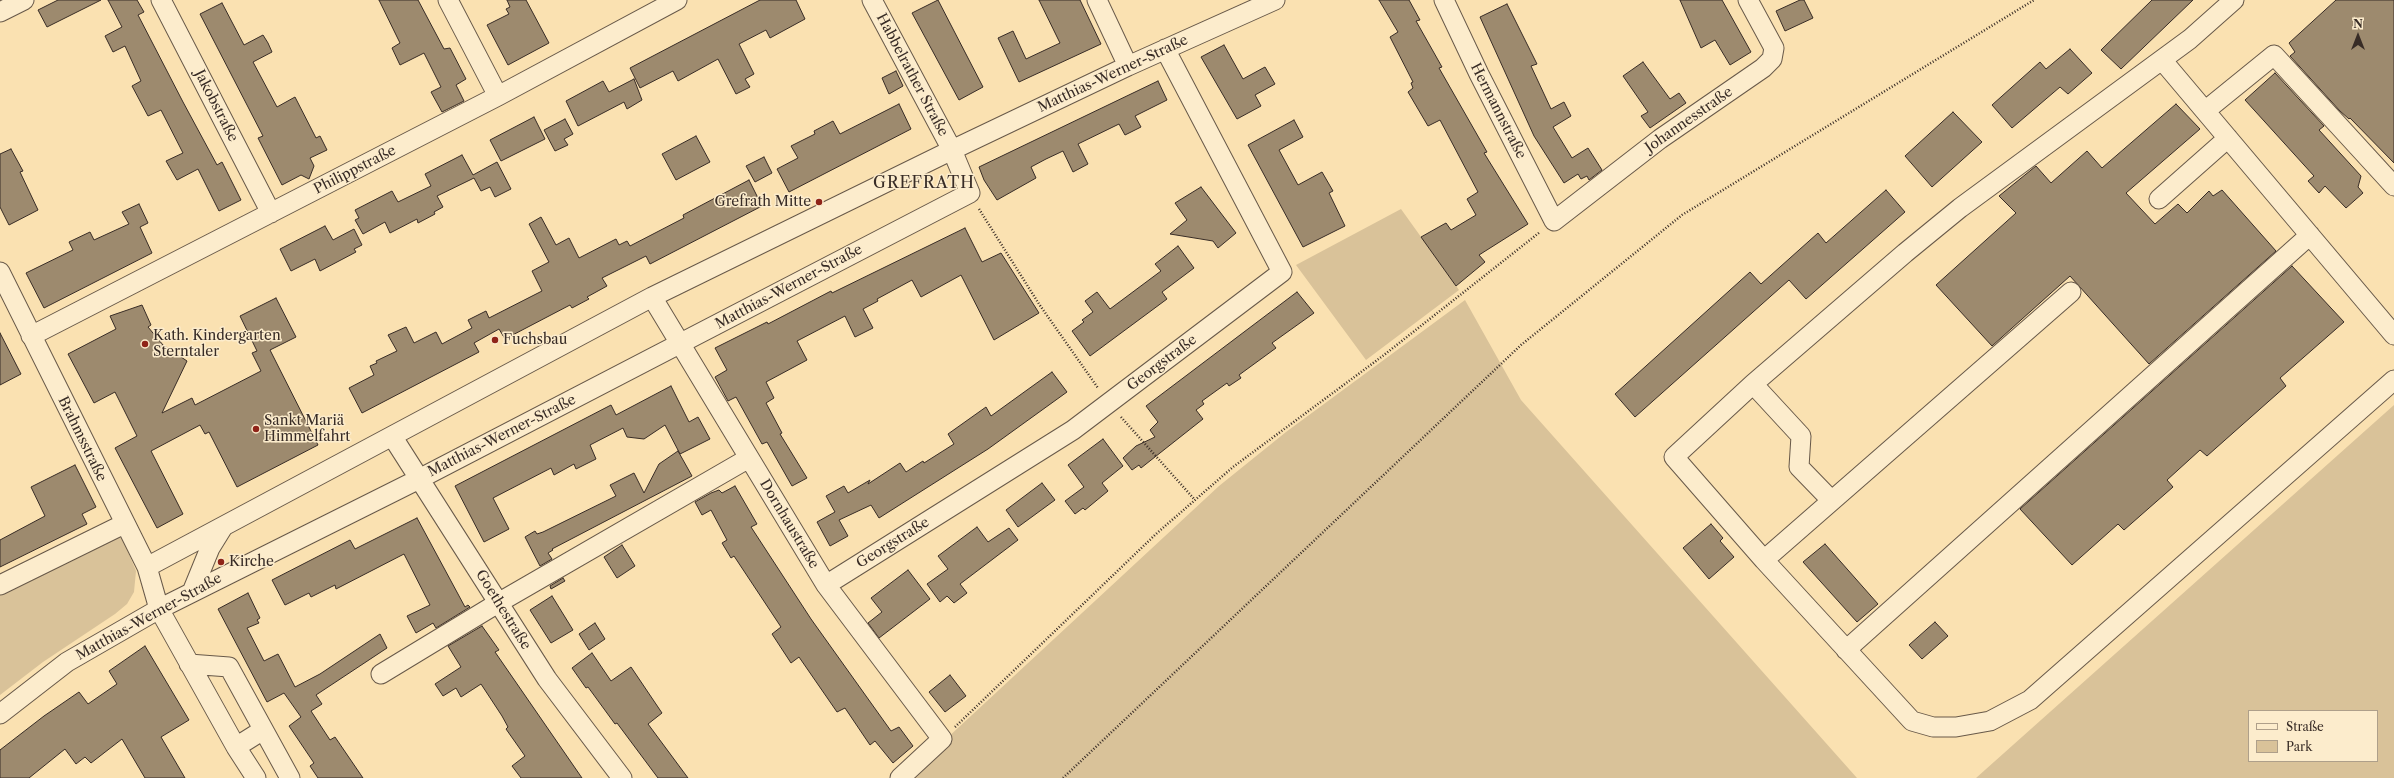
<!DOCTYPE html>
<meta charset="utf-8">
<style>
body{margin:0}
#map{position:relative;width:2394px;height:778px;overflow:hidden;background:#fae1b1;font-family:"Libre Caslon Text",serif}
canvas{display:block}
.legend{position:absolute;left:2248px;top:710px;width:130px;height:52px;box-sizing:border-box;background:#fceccc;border:1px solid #ae9f8a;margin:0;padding:5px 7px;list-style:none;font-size:12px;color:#382c26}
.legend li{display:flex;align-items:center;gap:8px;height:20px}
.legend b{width:20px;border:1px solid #ae9f8a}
.north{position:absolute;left:2338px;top:16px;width:40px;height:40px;-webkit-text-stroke:3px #fceccc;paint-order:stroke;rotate:0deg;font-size:11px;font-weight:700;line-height:16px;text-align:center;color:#382c26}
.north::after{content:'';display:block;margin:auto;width:14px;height:18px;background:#382c26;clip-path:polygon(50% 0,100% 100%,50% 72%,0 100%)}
</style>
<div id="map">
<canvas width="2394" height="778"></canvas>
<ul class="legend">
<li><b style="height:5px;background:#fceccc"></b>Straße</li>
<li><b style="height:11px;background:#d9c299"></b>Park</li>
</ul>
<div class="north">N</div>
</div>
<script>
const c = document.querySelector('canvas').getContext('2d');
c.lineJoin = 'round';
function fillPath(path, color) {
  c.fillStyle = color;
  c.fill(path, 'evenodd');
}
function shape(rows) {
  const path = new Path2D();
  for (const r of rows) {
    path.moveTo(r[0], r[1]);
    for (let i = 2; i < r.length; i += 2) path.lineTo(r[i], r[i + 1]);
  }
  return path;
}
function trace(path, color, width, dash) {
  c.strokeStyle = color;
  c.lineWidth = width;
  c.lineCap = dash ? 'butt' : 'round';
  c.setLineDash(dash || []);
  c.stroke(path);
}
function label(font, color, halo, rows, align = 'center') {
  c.font = font + ' "Libre Caslon Text",serif';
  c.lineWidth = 3;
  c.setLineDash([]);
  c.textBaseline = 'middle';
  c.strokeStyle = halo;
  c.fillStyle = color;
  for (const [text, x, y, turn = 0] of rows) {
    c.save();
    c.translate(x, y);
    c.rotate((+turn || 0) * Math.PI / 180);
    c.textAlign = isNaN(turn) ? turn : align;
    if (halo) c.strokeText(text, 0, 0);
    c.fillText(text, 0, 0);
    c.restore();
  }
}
fillPath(shape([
 [1401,209,1459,290,1366,360,1296,265],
 [1465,300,1521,400,1857,778,904,778,1219,486,1286,432],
 [2394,405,2394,778,1976,778],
 [2249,711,2377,711,2377,761,2249,761],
 [118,536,123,540,136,571,134,592,127,604,115,614,43,662,0,695,0,592]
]), '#d9c299');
const building = shape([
 [58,0,101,0,47,27,38,10,58,0],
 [108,0,137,0,144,12,138,15,183,102,217,165,222,162,241,200,219,211,198,169,177,180,166,161,183,153,161,110,148,116,132,86,141,81,125,46,113,52,105,36,122,27,108,0],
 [379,0,418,0,444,49,450,48,466,79,456,85,464,101,442,112,431,92,441,87,424,53,400,65,392,48,400,43,379,0],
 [507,0,526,0,549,43,508,65,487,25,509,14,506,9,510,7,507,0],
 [760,0,796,0,805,19,770,38,766,30,739,44,754,74,745,79,750,87,736,94,718,59,678,81,673,71,640,88,630,68,760,0],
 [938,0,983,87,959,100,912,13,938,0],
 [1039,0,1080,0,1101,44,1019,82,998,38,1013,31,1026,59,1060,43,1039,0],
 [1379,0,1409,0,1420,20,1416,21,1442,67,1439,68,1487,152,1484,153,1528,224,1479,255,1485,262,1456,286,1421,237,1446,223,1451,230,1476,215,1467,199,1478,192,1440,120,1428,126,1408,92,1413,88,1411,83,1413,82,1390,37,1398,32,1379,0],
 [1680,0,1722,0,1751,52,1730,65,1715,40,1701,48,1680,0],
 [1800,0,1804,0,1813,18,1785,31,1776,11,1800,0],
 [2152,0,2193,0,2121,69,2101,50,2152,0],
 [2336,0,2394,0,2394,163,2350,118,2349,119,2340,111,2290,56,2295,52,2289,43,2336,0],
 [222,3,244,45,263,35,268,43,272,52,253,62,277,107,295,97,316,138,320,136,327,150,310,158,314,166,309,179,301,175,282,185,258,138,263,136,200,14,222,3],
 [1507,4,1537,64,1531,66,1551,109,1564,102,1571,116,1553,127,1572,158,1588,148,1602,170,1589,180,1587,176,1581,179,1578,174,1564,183,1534,136,1480,17,1507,4],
 [1224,45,1243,79,1265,67,1275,84,1255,95,1261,106,1237,119,1201,57,1224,45],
 [2070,49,2092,73,2068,94,2060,87,2012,128,1992,105,2040,62,2046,69,2070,49],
 [1643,62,1670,99,1679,93,1686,103,1650,128,1641,116,1648,112,1623,76,1643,62],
 [896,71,903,86,889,94,882,78,896,71],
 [2275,73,2324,126,2319,130,2361,176,2358,187,2363,193,2346,208,2325,186,2319,193,2308,181,2314,176,2245,100,2275,73],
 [634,79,642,100,627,109,624,102,578,126,566,101,603,81,609,92,634,79],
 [1158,81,1167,100,1135,116,1141,127,1125,135,1119,124,1078,144,1088,164,1073,172,1063,151,1046,159,1031,167,1036,178,997,200,984,180,979,167,1158,81],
 [899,104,911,129,789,192,777,169,798,158,791,146,815,134,814,131,833,121,840,134,899,104],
 [2176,104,2200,129,2126,193,2155,224,2178,204,2187,213,2209,191,2213,196,2222,190,2276,251,2149,364,2070,276,1992,346,1936,285,2016,213,1999,196,2036,166,2051,183,2087,151,2102,168,2176,104],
 [1953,112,1982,142,1932,187,1905,156,1953,112],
 [534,117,545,139,501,161,490,140,534,117],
 [565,119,573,134,564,139,568,145,555,151,544,130,565,119],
 [1294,120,1303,137,1279,150,1298,185,1322,172,1333,191,1329,193,1345,226,1303,247,1248,145,1294,120],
 [696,136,710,162,676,180,662,154,696,136],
 [11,149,23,171,20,172,38,210,9,225,0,207,0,154,11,149],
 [462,155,473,175,497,162,511,189,495,197,490,187,481,191,474,178,437,196,443,207,434,212,435,214,418,223,417,219,390,233,385,222,363,234,355,220,359,218,355,210,392,191,398,202,431,186,425,174,462,155],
 [764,157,772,173,755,182,746,166,764,157],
 [749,180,762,206,650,264,646,256,602,278,607,286,587,297,589,299,572,308,570,305,505,339,499,329,474,343,479,352,362,413,349,388,374,375,370,366,377,363,376,361,397,351,388,335,406,327,414,343,436,332,442,344,472,328,468,320,486,311,489,318,542,291,532,271,549,262,529,224,541,217,556,245,569,238,579,258,616,239,619,245,627,241,630,246,684,218,683,215,749,180],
 [1201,187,1236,233,1218,248,1213,241,1170,234,1187,220,1175,203,1201,187],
 [1886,190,1905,212,1806,299,1789,280,1635,417,1615,394,1750,272,1761,284,1818,233,1826,243,1886,190],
 [139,204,148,223,140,227,152,253,44,308,26,273,73,250,69,242,90,232,94,240,129,224,122,212,139,204],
 [325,226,333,240,354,229,362,245,354,249,356,252,320,271,315,259,291,271,280,249,325,226],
 [965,228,982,262,1001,253,1039,313,994,340,961,275,921,297,912,280,877,299,878,301,863,309,873,328,855,337,845,316,797,341,807,360,766,382,774,398,766,403,782,433,780,434,807,478,792,486,767,442,762,444,736,397,728,401,715,377,727,370,715,348,767,322,768,324,831,291,832,293,965,228],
 [1178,246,1194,268,1162,292,1167,299,1090,356,1072,331,1084,322,1082,320,1093,312,1085,301,1097,292,1110,309,1161,271,1155,264,1178,246],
 [2292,266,2344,322,2280,378,2286,386,2207,456,2200,450,2167,480,2173,487,2124,530,2118,524,2072,565,2020,509,2292,266],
 [1297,292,1314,313,1272,343,1276,348,1239,375,1241,378,1229,386,1227,383,1202,401,1204,404,1196,410,1203,419,1141,468,1139,465,1132,470,1123,458,1136,446,1155,437,1150,430,1158,422,1146,406,1297,292],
 [276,298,296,337,270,350,318,445,237,487,209,432,205,434,200,425,151,451,183,514,157,528,115,448,137,436,115,392,94,403,68,354,116,329,110,316,142,305,151,325,148,327,163,345,187,361,162,413,192,398,195,405,261,371,252,353,257,351,240,316,276,298],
 [0,333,21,374,0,385,0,333],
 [1052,372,1067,392,988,449,879,518,871,505,839,520,848,536,830,546,817,522,835,512,826,496,844,486,848,493,870,480,868,484,900,463,906,472,923,461,924,463,954,444,948,434,986,407,991,416,1052,372],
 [671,386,689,422,698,417,710,439,680,454,665,425,644,439,627,437,623,428,590,445,596,459,576,469,574,464,554,475,551,468,493,498,509,529,484,542,455,486,611,405,616,415,671,386],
 [1103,439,1123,466,1102,483,1108,491,1085,510,1083,508,1075,514,1065,501,1084,487,1068,465,1103,439],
 [678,451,692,476,552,549,553,550,548,553,552,559,540,566,525,537,535,531,537,534,543,532,616,496,610,485,634,473,644,493,659,464,678,451],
 [75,465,96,507,82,514,87,524,0,567,0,540,45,516,31,487,75,465],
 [1042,483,1055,500,1018,527,1006,510,1042,483],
 [735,486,757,524,751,527,811,619,891,731,899,727,913,746,893,763,875,741,870,745,845,708,837,712,799,657,791,663,772,634,781,627,734,556,731,558,722,543,727,540,711,510,702,515,695,502,711,493,719,490,722,493,735,486],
 [417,518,465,607,468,605,470,607,436,628,433,623,416,633,407,616,430,605,404,554,336,589,335,585,311,597,309,593,285,605,272,580,350,540,355,549,417,518],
 [1711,524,1723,538,1720,541,1734,557,1709,579,1683,548,1711,524],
 [977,527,988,542,1009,528,1018,540,960,584,967,593,954,603,947,596,940,602,927,584,948,569,938,556,977,527],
 [1825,544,1878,604,1857,622,1803,562,1825,544],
 [622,545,635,566,617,578,604,557,622,545],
 [908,570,930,599,879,638,868,623,882,612,871,598,908,570],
 [563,578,565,581,551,589,550,586,563,578],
 [248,593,260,618,257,620,259,623,247,628,264,661,278,654,295,687,320,674,380,634,387,648,316,695,322,704,311,711,330,740,335,737,363,778,318,778,310,766,314,763,289,726,301,717,284,693,267,702,218,609,248,593],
 [552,596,573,630,551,643,530,610,552,596],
 [1935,622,1948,636,1922,659,1909,645,1935,622],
 [595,623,605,639,589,650,579,634,595,623],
 [482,626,499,650,495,652,582,778,521,778,512,766,525,756,506,729,508,727,502,716,481,684,461,697,456,688,443,696,435,684,461,667,448,646,482,626],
 [145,646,189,720,161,737,185,778,145,778,122,739,91,763,85,757,76,764,65,749,29,778,0,778,0,750,44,716,79,692,88,704,117,684,109,671,145,646],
 [592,653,611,681,631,667,662,713,648,724,688,778,658,778,617,723,615,724,588,687,586,688,572,668,592,653],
 [950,675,966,696,945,712,929,692,950,675]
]);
fillPath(building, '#9d8a6e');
trace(building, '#382c26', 1);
const minor = shape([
 [161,0,271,213],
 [448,0,498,96],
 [1097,0,1128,66],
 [1444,0,1479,74,1554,221,1660,139,1763,68,1772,59,1774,48,1748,0],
 [2234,0,2190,39,1960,208,1905,253,1753,384,1674,457,1764,560,1912,721,1933,727,1956,727,1990,721,2030,700,2394,380],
 [0,12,24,0],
 [2162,60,2394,335],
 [2205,111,2274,55,2394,186],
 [2159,199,2228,138],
 [0,272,147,567,159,609,236,747,256,778],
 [652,297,826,585,942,739,900,778],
 [31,336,498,96,677,0],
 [1753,384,1801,436,1799,467,1831,500],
 [392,436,547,679,622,778],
 [1764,560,2071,292],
 [147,567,652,297,952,150,1128,66,1275,0],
 [0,585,124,524],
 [826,585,1073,430,1282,272,1165,49],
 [192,592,210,548,223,527],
 [1846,650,2310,235],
 [189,664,229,667,290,778],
 [381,674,498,603,749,458],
 [0,714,67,662,159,609,419,479,970,193,952,150,872,0],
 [236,747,263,730]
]);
trace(minor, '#685949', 21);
trace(shape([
 [979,209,1039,304,1098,388],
 [1121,417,1195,500],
 [955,727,1157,533,1233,467,1384,355,1540,232],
 [1063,778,1521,345,1682,215,2034,0]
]), '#382c26', 2.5, [1, 2]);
trace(minor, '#fceccc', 19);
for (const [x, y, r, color] of [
 [819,202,4,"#8f2418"],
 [495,340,4,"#8f2418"],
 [145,344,4,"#8f2418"],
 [256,429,4,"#8f2418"],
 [221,562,4,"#8f2418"]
]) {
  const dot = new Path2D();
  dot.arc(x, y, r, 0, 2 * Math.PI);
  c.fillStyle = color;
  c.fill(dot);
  trace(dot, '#fceccc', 1.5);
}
label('14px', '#382c26', '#fceccc', [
 ["Matthias-Werner-Straße",1113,74,-25],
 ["Habbelrather Straße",912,75,62],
 ["Jakobstraße",216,106,63],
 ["Hermannstraße",1498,111,63],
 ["Johannesstraße",1689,120,-35],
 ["Philippstraße",355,170,-27],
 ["Matthias-Werner-Straße",789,287,-28],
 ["Georgstraße",1162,363,-37],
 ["Matthias-Werner-Straße",502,436,-27],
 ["Brahmsstraße",82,439,64],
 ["Dornhaustraße",789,524,59],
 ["Georgstraße",893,543,-32],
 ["Goethestraße",503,610,58],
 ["Matthias-Werner-Straße",149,617,-29]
]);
label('14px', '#382c26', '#fceccc', [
 ["Grefrath Mitte",811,202,"right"],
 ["Kath. Kindergarten",153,336],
 ["Sterntaler",153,352],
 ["Fuchsbau",503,340],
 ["Sankt Mariä",264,421],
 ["Himmelfahrt",264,437],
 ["Kirche",229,562]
], 'left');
c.letterSpacing = '1px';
label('16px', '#382c26', '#fceccc', [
 ["GREFRATH",924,183]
]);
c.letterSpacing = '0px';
</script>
